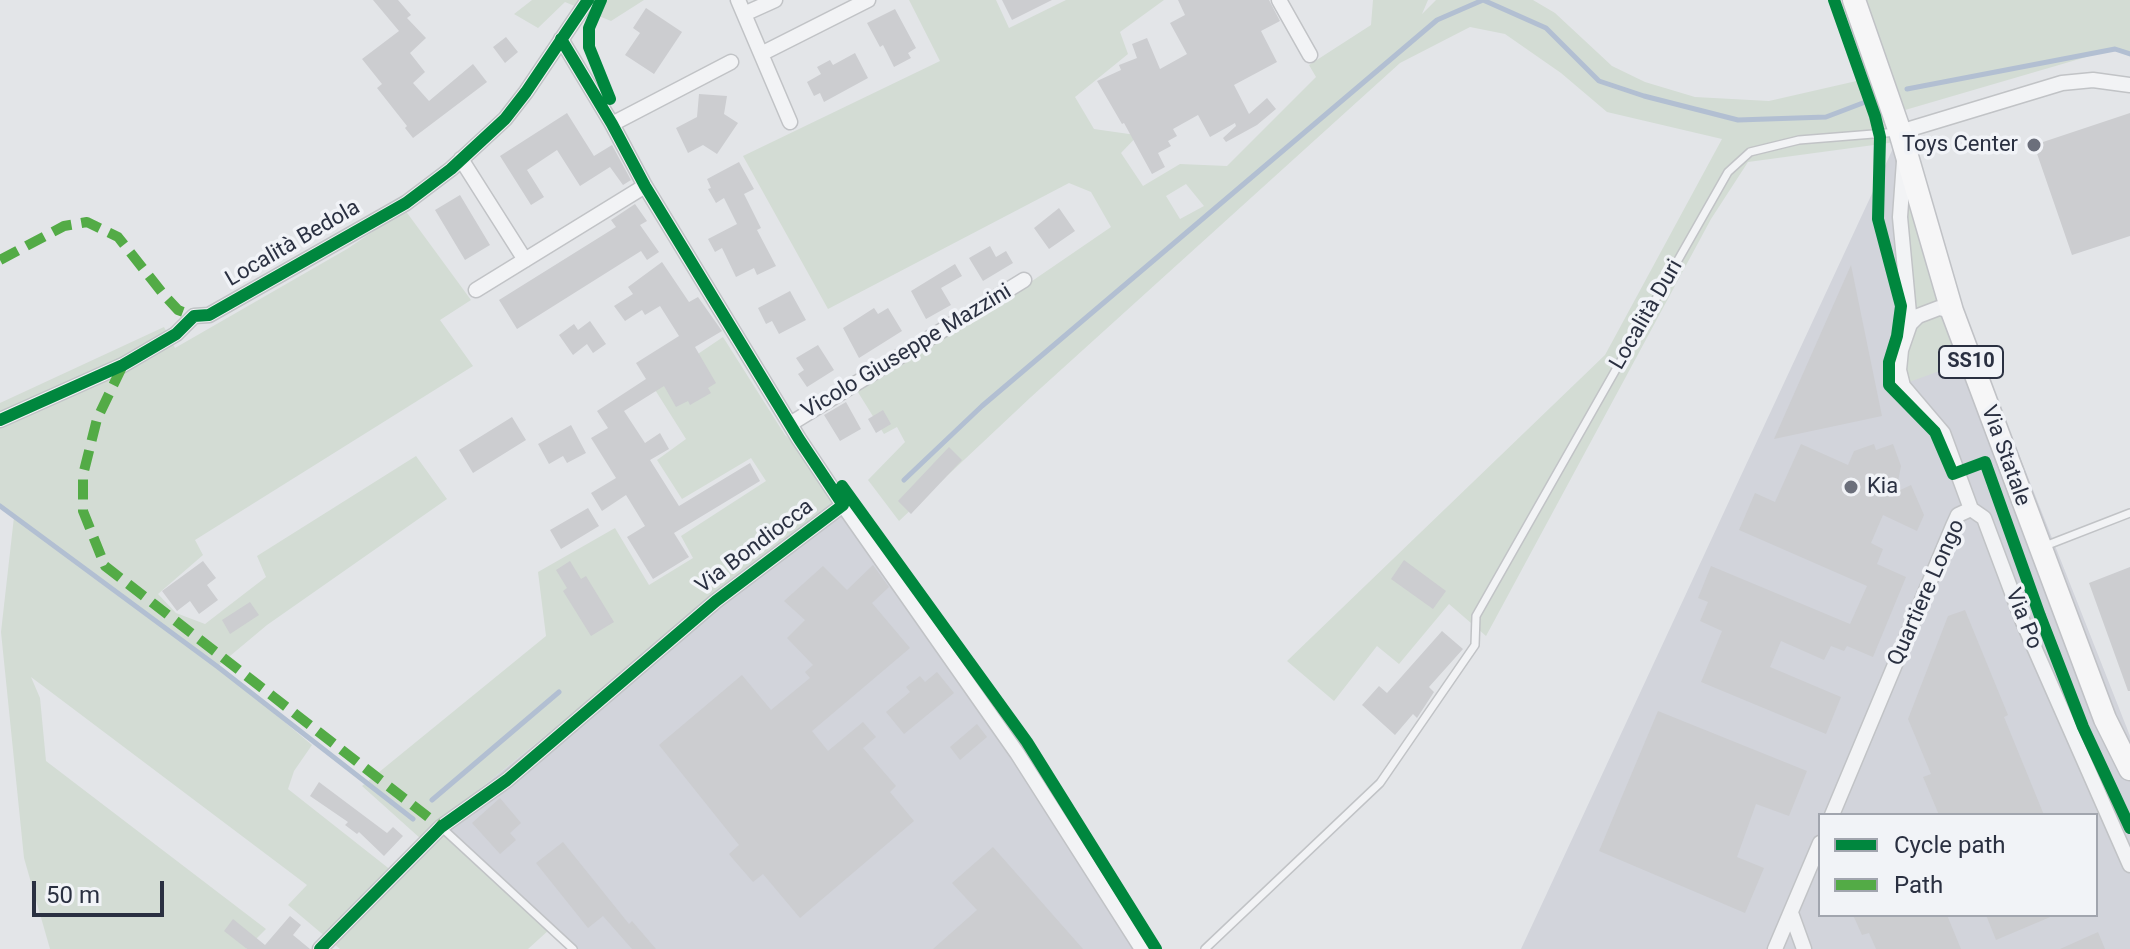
<!DOCTYPE html>
<meta charset="utf-8">
<style>
body{margin:0}
#map{position:relative;width:2130px;height:949px;overflow:hidden;background:#e3e5e8;font-family:Roboto,sans-serif}
canvas{display:block}
.legend{position:absolute;left:1818px;top:813px;width:280px;height:104px;box-sizing:border-box;background:#f1f3f7;border:2px solid #a1a5ae;margin:0;padding:10px 14px;list-style:none;font-size:24px;color:#2a3041}
.legend li{display:flex;align-items:center;gap:16px;height:40px}
.legend b{width:40px;border:2px solid #a1a5ae}
.scale{position:absolute;left:32px;top:881px;width:132px;height:36px;box-sizing:border-box;border:4px solid #2a3041;border-top:0;padding-left:10px;font-size:24px;line-height:28px;white-space:nowrap;color:#2a3041;-webkit-text-stroke:6px #f1f3f7;paint-order:stroke}
</style>
<div id="map">
<canvas width="2130" height="949"></canvas>
<ul class="legend">
<li><b style="height:10px;background:#00873e"></b>Cycle path</li>
<li><b style="height:10px;background:#53ab46"></b>Path</li>
</ul>
<div class="scale">50 m</div>
</div>
<script>
const c = document.querySelector('canvas').getContext('2d');
c.lineJoin = 'round';
function fillPath(path, color) {
  c.fillStyle = color;
  c.fill(path, 'evenodd');
}
function shape(rows) {
  const path = new Path2D();
  for (const r of rows) {
    path.moveTo(r[0], r[1]);
    for (let i = 2; i < r.length; i += 2) path.lineTo(r[i], r[i + 1]);
  }
  return path;
}
function trace(path, color, width, dash) {
  c.strokeStyle = color;
  c.lineWidth = width;
  c.lineCap = dash ? 'butt' : 'round';
  c.setLineDash(dash || []);
  c.stroke(path);
}
function label(font, color, halo, rows, align = 'center') {
  c.font = font + ' Roboto,sans-serif';
  c.lineWidth = 7;
  c.setLineDash([]);
  c.textBaseline = 'middle';
  c.strokeStyle = halo;
  c.fillStyle = color;
  for (const [text, x, y, turn = 0] of rows) {
    c.save();
    c.translate(x, y);
    c.rotate((+turn || 0) * Math.PI / 180);
    c.textAlign = isNaN(turn) ? turn : align;
    if (halo) c.strokeText(text, 0, 0);
    c.fillText(text, 0, 0);
    c.restore();
  }
}
fillPath(shape([
 [1896,142,2130,736,2130,949,1521,949],
 [1820,815,2096,815,2096,915,1820,915],
 [846,489,1030,749,1149,949,571,949,437,824,722,592,827,517]
]), '#d2d4db');
fillPath(shape([
 [532,0,644,0,611,21,565,2,538,28,514,14],
 [909,0,996,0,1009,28,1066,0,1164,0,1120,32,1128,54,1075,97,1094,129,1129,134,1143,130,1121,153,1143,186,1180,164,1227,166,1316,77,1309,65,1371,25,1373,0,1428,0,1422,14,1436,0,1533,0,1555,13,1612,66,1645,82,1695,97,1769,101,1874,77,1854,0,2130,0,2130,52,2117,48,1888,115,1896,142,1748,162,1711,219,1486,636,1449,604,1399,664,1377,646,1334,701,1287,661,1605,355,1722,139,1607,112,1561,73,1505,34,1470,27,1400,63,1031,397,899,521,868,480,905,442,897,427,884,434,856,389,1016,292,1111,227,1091,192,1069,183,828,309,743,156,940,61],
 [1186,184,1204,206,1180,219,1166,196],
 [1908,202,1964,362,1904,384,1910,309],
 [405,210,471,300,440,320,473,366,195,540,203,555,158,594,176,613,205,624,266,577,257,556,416,456,447,499,267,625,218,666,312,745,294,771,288,789,392,871,421,839,362,786,546,636,538,572,615,528,649,585,693,558,681,536,766,481,751,458,682,499,657,460,686,439,652,385,723,337,785,435,846,489,827,517,722,592,438,823,550,929,528,949,340,949,288,905,307,885,31,677,40,698,46,761,266,929,246,949,50,949,24,858,1,632,14,517,0,504,0,403,164,327,175,348,347,249]
]), '#d3dcd4');
trace(shape([
 [1907,89,2115,49,2130,54],
 [904,480,982,406,1437,20,1483,0,1546,28,1599,81,1644,96,1738,120,1826,117,1868,101],
 [0,506,218,667,413,819],
 [432,800,559,692]
]), '#b2bfd2', 5);
fillPath(shape([
 [373,0,398,0,411,15,407,18,426,38,410,53,425,72,413,83,429,101,473,64,487,82,413,138,405,128,407,126,377,88,382,84,362,59,399,31],
 [1002,0,1052,0,1012,20],
 [1178,0,1269,0,1280,21,1261,31,1277,62,1234,85,1249,114,1267,98,1276,109,1257,125,1226,142,1223,138,1236,126,1235,123,1210,137,1198,115,1173,129,1177,136,1168,141,1171,146,1158,153,1165,167,1152,174,1124,123,1122,124,1097,81,1121,70,1119,65,1137,58,1132,44,1147,38,1160,69,1187,54,1170,23,1185,15],
 [646,8,682,32,654,74,625,55,640,33,633,28],
 [895,9,916,48,908,53,911,58,894,67,883,45,880,47,867,23],
 [506,37,518,52,505,63,493,47],
 [855,53,868,78,824,102,820,93,814,96,807,82,821,74,817,67,830,60,833,65],
 [699,94,727,96,724,114,738,123,717,154,703,145,688,153,676,128,697,117],
 [567,113,594,156,612,145,631,180,623,185,610,167,580,186,557,150,527,170,544,197,531,205,500,156],
 [2130,113,2130,236,2072,255,2034,145],
 [739,162,754,189,744,194,761,228,757,230,776,266,757,275,754,268,736,277,722,248,715,252,708,239,737,224,724,198,716,203,708,189,711,188,707,179],
 [460,195,490,245,465,260,435,210],
 [635,204,647,221,640,225,659,252,647,260,641,251,517,329,499,300,616,227,611,220],
 [1059,208,1075,231,1049,249,1034,228],
 [990,246,996,257,1006,251,1013,263,983,281,969,258],
 [662,262,689,302,698,297,722,331,695,347,716,383,708,388,711,393,690,405,688,401,676,407,664,386,624,411,645,443,660,433,669,449,650,460,679,506,750,463,760,481,674,533,689,557,653,579,627,537,645,526,626,495,602,511,591,493,616,478,591,438,608,428,597,411,646,379,636,363,679,336,660,306,645,315,642,310,625,321,614,306,633,294,628,287],
 [955,264,962,276,941,288,951,305,926,319,911,291],
 [1851,265,1882,416,1774,439],
 [790,291,806,320,779,334,772,321,766,324,758,308],
 [874,308,878,314,888,308,902,331,859,358,843,328],
 [590,321,606,344,593,353,587,344,573,355,559,335,574,324,578,330],
 [818,345,834,370,807,387,798,374,804,370,796,358],
 [846,402,861,429,840,441,824,415],
 [883,410,891,424,876,433,868,419],
 [512,417,526,440,473,473,459,450],
 [571,425,586,453,567,463,563,456,549,464,538,444],
 [1801,444,1848,465,1854,451,1874,444,1876,450,1893,444,1901,466,1896,492,1911,485,1924,515,1917,531,1883,515,1871,543,1883,549,1877,564,1906,577,1873,657,1847,646,1844,651,1831,646,1824,660,1781,641,1770,667,1841,697,1826,734,1701,682,1722,631,1700,621,1708,602,1698,598,1711,566,1850,624,1867,586,1739,530,1755,493,1775,502],
 [949,447,962,460,911,514,898,501],
 [588,508,599,526,561,549,550,530],
 [1404,560,1446,591,1433,609,1391,579],
 [203,561,216,578,207,585,218,600,199,614,190,601,177,611,162,591],
 [570,561,581,579,586,576,614,622,591,636,563,591,567,588,556,570],
 [873,565,889,587,872,603,910,648,812,731,828,751,863,722,876,737,863,748,896,786,890,792,914,821,800,918,763,874,753,882,733,859,729,854,739,845,659,745,742,675,771,710,810,678,805,672,813,665,787,638,805,620,784,601,823,566,847,590],
 [2130,567,2130,691,2128,691,2089,583],
 [250,602,259,615,230,634,222,620],
 [1965,610,2008,715,2004,717,2044,815,1939,815,1923,777,1931,774,1908,719,1948,616],
 [1442,631,1463,649,1429,687,1434,692,1417,718,1413,714,1395,735,1362,705,1379,686,1387,693],
 [937,672,954,693,904,734,886,712,910,692,906,687,920,676,925,682],
 [1658,711,1807,771,1789,816,1756,804,1737,857,1764,868,1745,913,1599,851],
 [977,724,987,737,960,760,950,747],
 [319,782,387,833,393,827,403,836,384,856,359,832,357,834,345,825,348,822,310,796],
 [500,798,521,823,510,833,516,840,500,854,472,823],
 [563,842,629,924,632,921,656,949,632,949,603,916,588,928,536,863],
 [993,847,1083,949,933,949,977,910,952,883],
 [1853,915,1947,915,1961,949,1876,949,1869,933,1862,935],
 [1986,915,2055,915,1996,940],
 [290,916,301,925,293,935,310,949,247,949,224,931,233,919,265,945],
 [2098,932,2105,949,2060,949]
]), '#cccdd0');
const service = shape([
 [2045,546,2130,513],
 [441,827,573,949],
 [1205,949,1380,783,1475,645,1476,616,1728,172,1750,152,1799,140,1898,132]
]);
const minor = shape([
 [738,0,790,122],
 [1279,0,1310,55],
 [744,14,775,0],
 [761,54,868,0],
 [612,124,731,62],
 [1900,132,2062,83,2093,80,2130,85],
 [461,159,525,260],
 [1904,161,1900,217,1910,324,1901,350,1899,370,1903,386,1943,433,1971,509],
 [476,290,645,186],
 [1910,324,1918,316,1939,308,1952,311],
 [0,420,123,365,176,334,194,316,209,315,406,203,451,169,505,119,526,92,588,0],
 [790,424,1024,280],
 [843,505,1017,753,1142,949],
 [1971,509,1984,518,2023,622,2130,865],
 [1832,815,1953,526,1958,515,1971,509],
 [1791,913,1804,949],
 [320,949,441,827,507,780,716,601,843,505,799,439,645,186,612,124,561,39],
 [1775,949,1820,843]
]);
const primary = shape([
 [1854,0,1900,132,1952,311,2105,719,2130,769]
]);
trace(service, '#c1c3c6', 10);
trace(minor, '#c1c3c6', 17);
trace(primary, '#c0c2c6', 25);
trace(service, '#f2f3f5', 7);
trace(minor, '#f2f3f5', 14);
trace(primary, '#f6f6f7', 22);
trace(shape([
 [0,260,64,226,87,222,118,237,164,295,178,310,194,316],
 [122,367,97,419,83,475,83,511,105,566,441,827]
]), '#53ab46', 10, [20, 10]);
trace(shape([
 [601,0,589,28,589,47,610,99],
 [1834,0,1875,116,1880,137,1878,219,1901,306,1897,336,1889,362,1889,385,1935,432,1953,474,1985,462,2040,616,2083,727,2130,828],
 [0,420,123,365,176,334,194,316,209,315,406,203,451,169,505,119,526,92,588,0],
 [842,486,1027,742,1156,949],
 [320,949,441,827,507,780,716,601,843,505,799,439,645,186,612,124,561,39]
]), '#00873e', 12);
for (const [x, y, r, color] of [
 [2034,145,8,"#6b6f7b"],
 [1851,487,8,"#6b6f7b"]
]) {
  const dot = new Path2D();
  dot.arc(x, y, r, 0, 2 * Math.PI);
  c.fillStyle = color;
  c.fill(dot);
  trace(dot, '#f1f3f7', 3);
}
for (const [x, y, w] of [
 [1971,362,64]
]) {
  const box = new Path2D();
  box.roundRect(x - w / 2, y - 16, w, 32, 6);
  c.fillStyle = '#f1f3f7';
  c.fill(box);
  trace(box, '#2a3041', 2);
}
label('bold 20px', '#2a3041', null, [
 ["SS10",1971,362]
]);
label('22px', '#2a3041', '#f1f3f7', [
 ["Toys Center",2018,145],
 ["Kia",1867,487,"left"]
], 'right');
label('22px', '#2a3041', '#f1f3f7', [
 ["Località Bedola",293,244,-30],
 ["Località Duri",1647,315,-60],
 ["Vicolo Giuseppe Mazzini",907,352,-31],
 ["Via Statale",2005,456,70],
 ["Via Bondiocca",755,547,-37],
 ["Quartiere Longo",1927,593,-66],
 ["Via Po",2023,619,68]
]);
</script>
